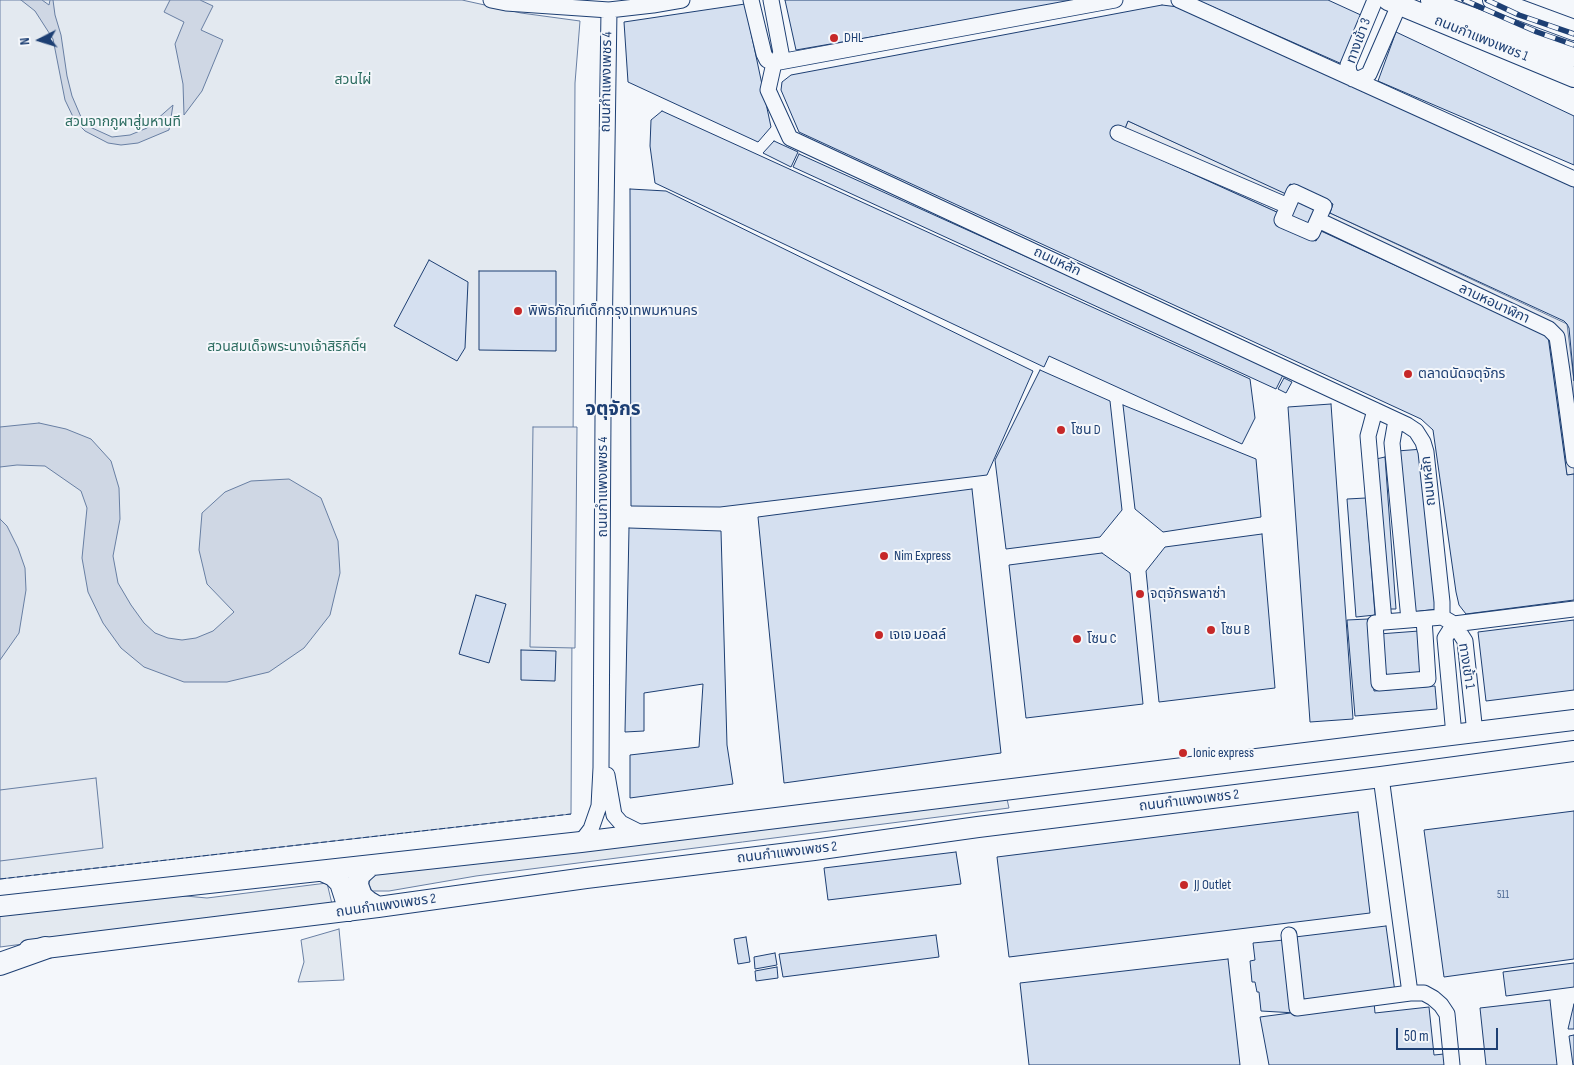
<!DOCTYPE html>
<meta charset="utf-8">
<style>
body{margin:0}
#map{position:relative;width:1574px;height:1065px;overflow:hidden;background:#f4f7fb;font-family:"Sofia Sans Condensed",sans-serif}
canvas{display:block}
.north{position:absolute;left:15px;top:15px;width:50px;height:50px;-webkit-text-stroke:4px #f4f7fb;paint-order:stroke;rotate:265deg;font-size:14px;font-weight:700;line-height:20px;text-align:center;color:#1d3f73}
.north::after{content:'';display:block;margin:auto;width:18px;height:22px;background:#1d3f73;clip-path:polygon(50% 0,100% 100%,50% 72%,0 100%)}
.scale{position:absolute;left:1396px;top:1028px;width:102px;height:22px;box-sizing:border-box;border:2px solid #1d3f73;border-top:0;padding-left:6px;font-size:15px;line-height:18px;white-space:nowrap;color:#1d3f73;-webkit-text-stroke:4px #f4f7fb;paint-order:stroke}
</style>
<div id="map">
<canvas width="1574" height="1065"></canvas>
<div class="north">N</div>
<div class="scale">50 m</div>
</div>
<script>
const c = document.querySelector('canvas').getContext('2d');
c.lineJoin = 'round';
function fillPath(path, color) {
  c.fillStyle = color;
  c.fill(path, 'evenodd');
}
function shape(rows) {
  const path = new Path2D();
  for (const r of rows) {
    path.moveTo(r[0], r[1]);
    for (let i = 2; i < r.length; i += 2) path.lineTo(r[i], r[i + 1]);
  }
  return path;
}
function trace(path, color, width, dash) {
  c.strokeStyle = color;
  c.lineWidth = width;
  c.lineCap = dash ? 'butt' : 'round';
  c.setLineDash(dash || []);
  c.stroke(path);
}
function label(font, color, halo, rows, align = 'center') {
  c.font = font + ' "Sofia Sans Condensed","Noto Sans Thai",sans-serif';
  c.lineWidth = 4;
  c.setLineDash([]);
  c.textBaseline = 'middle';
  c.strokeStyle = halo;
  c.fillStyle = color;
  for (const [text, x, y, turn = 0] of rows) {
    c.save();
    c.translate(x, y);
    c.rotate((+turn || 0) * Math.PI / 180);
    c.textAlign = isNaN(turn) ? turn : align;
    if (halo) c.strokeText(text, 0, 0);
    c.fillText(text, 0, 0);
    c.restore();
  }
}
const green = shape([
 [0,0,462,0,521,13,580,21,575,83,571,814,0,879,0,0],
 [1007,799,1009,808,476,876,389,891,372,891,369,884,371,875,376,872,1007,799],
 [327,883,332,904,0,947,0,916,175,895,207,898,327,883],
 [339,929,344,980,298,982,304,962,301,940,339,929]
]);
fillPath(green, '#e3e9f0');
trace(green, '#687fa3', 1);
const parking = shape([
 [1128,121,1286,193,1290,184,1333,204,1330,213,1567,324,1574,381,1574,474,1567,475,1548,336,1322,231,1316,241,1278,224,1281,214,1120,141,1128,121],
 [1298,200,1315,208,1308,225,1298,200],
 [533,427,577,427,575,648,530,647,533,427],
 [96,778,103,848,0,861,0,790,96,778]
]);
fillPath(parking, '#e3e8f0');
trace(parking, '#687fa3', 1);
const water = shape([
 [21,0,42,0,49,5,50,0,53,0,55,15,61,35,67,76,72,96,81,117,90,127,112,137,130,135,147,128,173,105,169,130,138,143,121,145,108,143,85,131,75,121,65,100,53,39,35,11,21,0],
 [170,0,200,0,213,6,201,30,223,40,202,91,184,115,183,84,175,44,184,22,164,12,170,0],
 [39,423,66,429,91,439,111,461,119,488,120,519,113,556,118,583,131,605,144,623,155,633,168,638,182,640,196,638,213,631,234,612,207,584,199,550,202,513,225,492,251,481,289,479,321,498,338,541,340,573,330,615,304,648,269,672,227,682,184,682,144,667,121,648,103,623,88,592,82,558,87,508,81,491,45,466,17,465,0,467,0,427,39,423],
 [0,519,7,526,18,548,25,568,26,590,19,633,0,660,0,519]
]);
fillPath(water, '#cfd7e4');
trace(water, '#687fa3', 1);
const building = shape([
 [785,0,1083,0,796,50,785,0],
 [1197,0,1328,0,1363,16,1342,64,1197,0],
 [745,4,771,127,758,142,628,82,624,22,745,4],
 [1162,5,1178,7,1574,187,1574,381,1569,328,1567,324,1564,321,1330,213,1333,204,1290,184,1286,194,1128,121,1120,141,1281,214,1278,224,1316,241,1321,231,1548,336,1567,475,1574,474,1574,600,1466,614,1459,605,1456,592,1433,430,1421,419,799,132,781,90,782,82,791,75,1162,5],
 [1396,32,1574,116,1574,165,1378,81,1396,32],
 [662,111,1250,379,1255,418,1242,444,1049,356,1044,367,655,183,650,146,651,120,662,111],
 [774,141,798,152,791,167,763,153,774,141],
 [799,154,1284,373,1276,389,793,167,799,154],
 [630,189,666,191,1033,371,987,475,720,507,631,506,630,189],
 [1298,200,1315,208,1307,225,1290,217,1298,200],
 [429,260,468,282,465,348,457,361,394,326,429,260],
 [479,271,556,271,556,351,479,350,479,271],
 [1040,370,1110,401,1122,510,1100,537,1006,549,995,460,1040,370],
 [1284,378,1292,382,1286,393,1278,389,1284,378],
 [1331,404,1353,719,1310,722,1288,407,1331,404],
 [1123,405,1256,459,1261,517,1163,532,1135,509,1123,405],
 [1423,449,1438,609,1412,612,1397,451,1423,449],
 [1385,457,1396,609,1386,609,1376,459,1385,457],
 [972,489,1001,753,784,783,758,517,972,489],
 [1366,498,1375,615,1356,617,1347,499,1366,498],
 [629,528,721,531,727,745,733,784,630,798,630,755,699,747,703,684,644,693,644,731,625,732,629,528],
 [1262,534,1275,688,1159,702,1146,571,1165,547,1262,534],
 [1102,553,1130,573,1143,704,1026,718,1009,565,1102,553],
 [476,595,506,604,489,663,459,654,476,595],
 [1368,619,1374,691,1435,686,1437,709,1355,716,1347,620,1368,619],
 [1574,620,1574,690,1486,701,1478,632,1574,620],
 [1419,631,1423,672,1383,676,1379,634,1419,631],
 [521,650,556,651,555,681,521,680,521,650],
 [1574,811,1574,959,1444,977,1424,830,1574,811],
 [1358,812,1370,913,1009,957,997,857,1358,812],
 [956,852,961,884,828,900,824,868,956,852],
 [1386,926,1395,992,1304,1003,1295,937,1386,926],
 [936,935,939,957,783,977,779,954,936,935],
 [746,937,750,962,738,964,734,939,746,937],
 [1284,940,1296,1013,1261,1011,1259,992,1257,992,1255,982,1252,982,1250,961,1255,960,1253,943,1284,940],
 [775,953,777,965,755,969,754,957,775,953],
 [1228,959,1240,1065,1029,1065,1020,983,1228,959],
 [1574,963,1574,987,1506,996,1503,972,1574,963],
 [777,967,778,978,756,981,755,971,777,967],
 [1550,1000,1557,1065,1486,1065,1480,1008,1550,1000],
 [1374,1002,1375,1013,1429,1007,1434,1055,1444,1054,1445,1065,1269,1065,1260,1017,1374,1002],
 [1574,1004,1574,1029,1568,1029,1574,1004],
 [1574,1035,1574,1065,1573,1065,1569,1036,1574,1035]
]);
fillPath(building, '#d5e0f0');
trace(building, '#1d3f73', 1);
const minor = shape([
 [491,0,506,3,609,10,653,5,682,0],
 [751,0,764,54,767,60,774,63,778,59,781,53,771,0],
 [1115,0,774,63,768,90,790,138,1407,425,1416,431,1423,442,1426,452,1442,602,1442,617,1454,624,1574,609],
 [1179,0,1574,179],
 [1375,0,1348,65,1349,72,1353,79,1361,78,1369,74,1399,5],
 [1118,133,1288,206],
 [1294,192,1324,206,1312,233,1282,220,1294,192],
 [1318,220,1549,329,1557,337,1562,371,1574,460],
 [1375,410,1368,436,1384,622],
 [1396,420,1392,443,1409,620],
 [1424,619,1428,679,1379,683,1375,623,1384,622,1409,620,1442,617],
 [1454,735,1445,638,1454,624,1465,641,1475,733],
 [607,775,614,815,621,823,643,834],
 [1381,777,1410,993],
 [581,842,591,829,599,806,601,768,603,416,609,10],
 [1289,935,1297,1008,1410,993,1424,993,1433,998,1441,1005,1447,1014,1452,1065]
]);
const major = shape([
 [1388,0,1574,77],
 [1431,0,1449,9,1574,56],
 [1493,0,1574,30],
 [370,866,359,876,358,885,362,896,368,901,378,907],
 [322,871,333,876,340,883,349,911],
 [0,906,581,842,1574,720],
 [29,950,378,907,586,878,814,850,978,827,1381,777,1574,751]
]);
const highway = shape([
 [0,964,45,948]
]);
trace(minor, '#1d3f73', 17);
trace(major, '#1d3f73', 22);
trace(highway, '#1d3f73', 24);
trace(minor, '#f4f7fb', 15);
trace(major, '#f4f7fb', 20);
trace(highway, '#f4f7fb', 22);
const rail = shape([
 [1464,0,1537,32,1574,45],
 [1487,0,1519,15,1574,34]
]);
trace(rail, '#1d3f73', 5.5);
trace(rail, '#f4f7fb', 4, [11]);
trace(shape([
 [0,879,571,814]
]), '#1d3f73', 1, [6, 2.5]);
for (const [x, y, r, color] of [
 [834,38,5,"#c62828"],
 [518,311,5,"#c62828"],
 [1408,374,5,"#c62828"],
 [1061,430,5,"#c62828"],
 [884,556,5,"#c62828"],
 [1140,594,5,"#c62828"],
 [1211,630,5,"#c62828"],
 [879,635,5,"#c62828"],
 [1077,639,5,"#c62828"],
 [1183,753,5,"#c62828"],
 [1184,885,5,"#c62828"]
]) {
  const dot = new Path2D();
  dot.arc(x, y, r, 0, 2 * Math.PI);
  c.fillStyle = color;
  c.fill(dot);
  trace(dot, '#f4f7fb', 2);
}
label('11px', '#4b6792', null, [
 ["511",1503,895]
]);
label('14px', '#1d3f73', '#f4f7fb', [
 ["DHL",844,38],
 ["พิพิธภัณฑ์เด็กกรุงเทพมหานคร",528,311],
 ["ตลาดนัดจตุจักร",1418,374],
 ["โซน D",1071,430],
 ["Nim Express",894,556],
 ["จตุจักรพลาซ่า",1150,594],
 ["โซน B",1221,630],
 ["เจเจ มอลล์",889,635],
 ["โซน C",1087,639],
 ["Ionic express",1193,753],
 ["JJ Outlet",1194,885]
], 'left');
label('14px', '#1d3f73', '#f4f7fb', [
 ["ถนนกำแพงเพชร 1",1481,39,22],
 ["ทางเข้า 3",1359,41,-70],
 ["ถนนกำแพงเพชร 4",607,82,-89],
 ["ถนนหลัก",1057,262,25],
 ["ลานหอนาฬิกา",1494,304,25],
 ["ถนนหลัก",1429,481,-96],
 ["ถนนกำแพงเพชร 4",603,487,-90],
 ["ทางเข้า 1",1466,666,81],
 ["ถนนกำแพงเพชร 2",1189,801,-7],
 ["ถนนกำแพงเพชร 2",787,853,-7],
 ["ถนนกำแพงเพชร 2",386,906,-8]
]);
label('14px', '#2c6c60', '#f4f7fb', [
 ["สวนไผ่",353,80],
 ["สวนจากภูผาสู่มหานที",123,122],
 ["สวนสมเด็จพระนางเจ้าสิริกิติ์ฯ",287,347]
]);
label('bold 19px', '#1d3f73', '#f4f7fb', [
 ["จตุจักร",613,410]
]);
</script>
